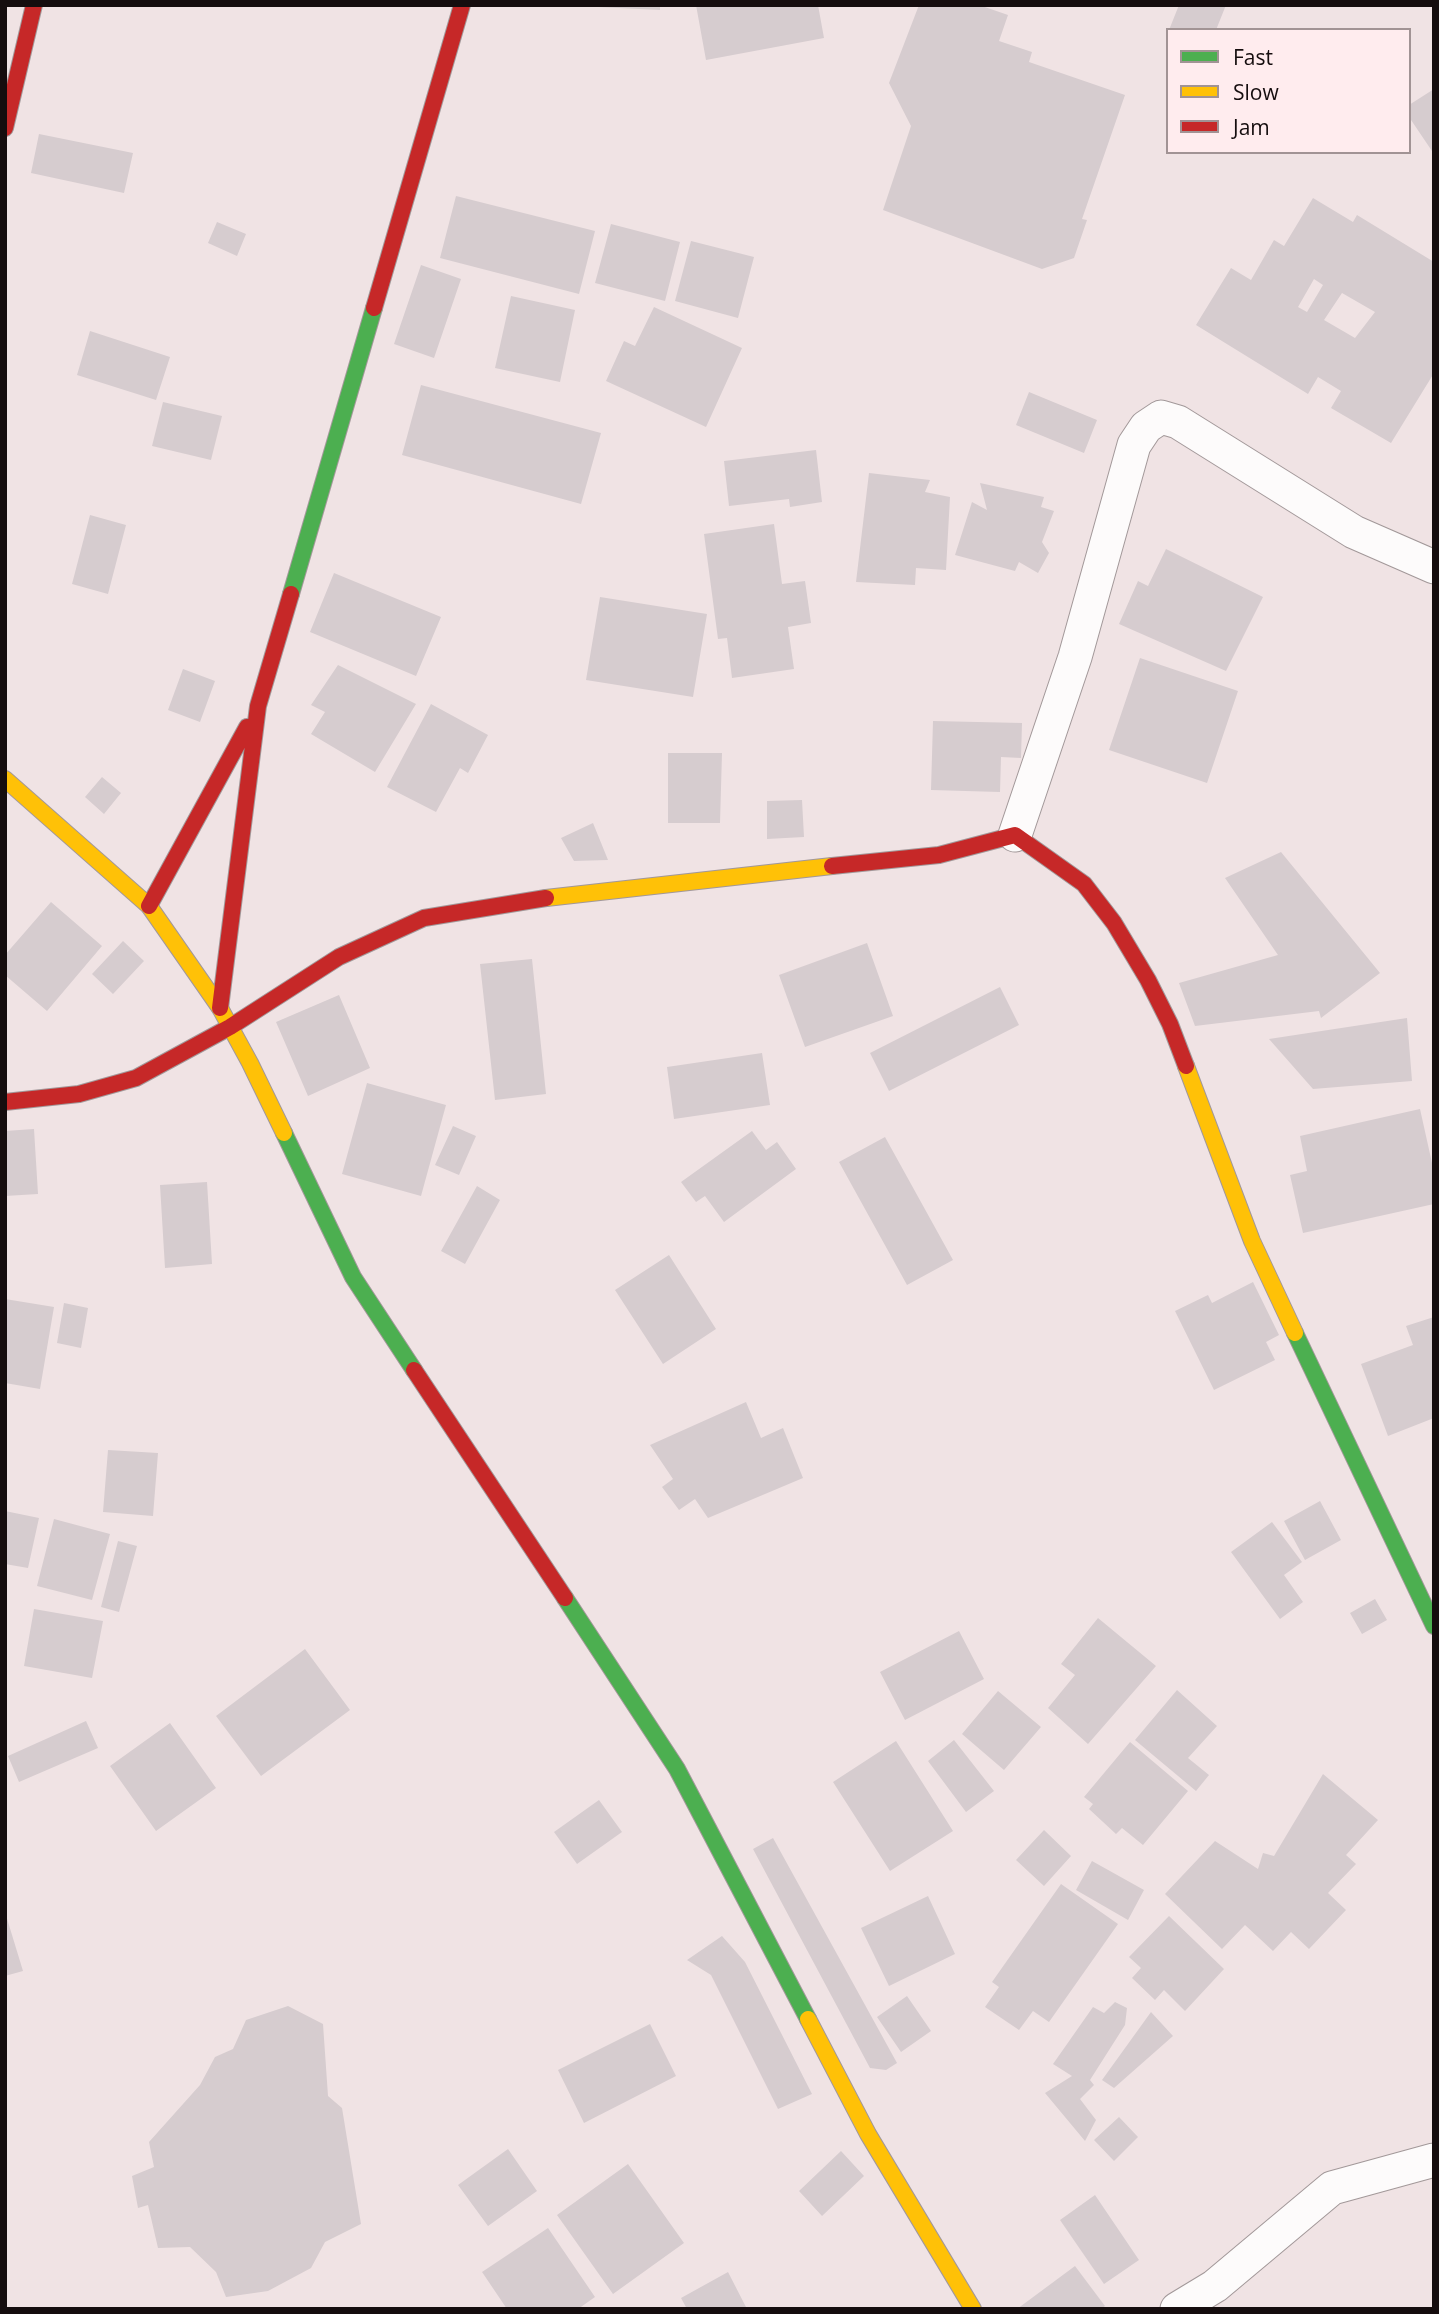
<!DOCTYPE html>
<style>
body{margin:0}
#map{position:relative;width:1439px;height:2314px;overflow:hidden;background:#f0e3e4;font-family:"Open Sans",sans-serif}
canvas{display:block}
.frame{position:absolute;inset:0;border:7px solid #150d0e;pointer-events:none}
.legend{position:absolute;left:1166px;top:28px;width:245px;height:126px;box-sizing:border-box;background:#ffecee;border:2px solid #a19394;margin:0;padding:9px 12px;list-style:none;font-size:21px;color:#150d0e}
.legend li{display:flex;align-items:center;gap:14px;height:35px}
.legend b{width:35px;border:2px solid #a19394}
</style>
<div id="map">
<canvas width="1439" height="2314"></canvas>
<div class="frame"></div>
<ul class="legend">
<li><b style="height:9px;background:#4caf50"></b>Fast</li>
<li><b style="height:9px;background:#ffc107"></b>Slow</li>
<li><b style="height:9px;background:#c62828"></b>Jam</li>
</ul>
</div>
<script>
const c = document.querySelector('canvas').getContext('2d');
c.lineJoin = 'round';
function fillPath(path, color) {
  c.fillStyle = color;
  c.fill(path, 'evenodd');
}
function shape(rows) {
  const path = new Path2D();
  for (const r of rows) {
    path.moveTo(r[0], r[1]);
    for (let i = 2; i < r.length; i += 2) path.lineTo(r[i], r[i + 1]);
  }
  return path;
}
function trace(path, color, width, dash) {
  c.strokeStyle = color;
  c.lineWidth = width;
  c.lineCap = dash ? 'butt' : 'round';
  c.setLineDash(dash || []);
  c.stroke(path);
}
fillPath(shape([
 [599,5,660,5,660,10,598,7],
 [696,5,818,5,824,38,706,60],
 [919,5,979,5,1008,15,999,41,1032,52,1029,62,1125,95,1082,219,1087,220,1074,258,1042,269,883,210,911,126,889,83],
 [1179,5,1226,5,1216,30,1169,30],
 [1434,89,1434,154,1409,117,1409,105],
 [39,134,133,153,124,193,31,173],
 [456,196,595,231,579,294,440,258],
 [1313,198,1353,222,1357,215,1434,262,1434,373,1391,443,1331,408,1341,391,1318,377,1308,394,1196,325,1231,268,1251,280,1274,240,1284,246],
 [1314,279,1323,285,1307,312,1298,307],
 [1342,293,1375,312,1355,338,1324,320],
 [217,222,246,234,237,256,208,243],
 [611,224,680,242,665,301,595,283],
 [691,241,754,257,738,318,675,301],
 [421,265,461,279,434,358,394,344],
 [511,296,575,310,560,382,495,368],
 [654,307,742,348,706,427,606,381,624,341,635,346],
 [90,331,170,357,156,400,77,375],
 [421,385,601,433,581,504,402,455],
 [1029,392,1097,420,1084,453,1016,425],
 [163,402,222,416,211,460,152,446],
 [816,450,822,502,790,507,789,499,729,506,724,461],
 [869,473,930,480,925,492,950,497,946,570,916,568,915,585,856,582],
 [980,483,1044,497,1041,507,1054,511,1042,542,1049,553,1038,573,1019,562,1015,571,955,555,972,502,987,510],
 [90,515,126,525,108,594,72,584],
 [774,524,782,584,805,581,811,623,788,627,794,669,732,678,727,638,718,639,704,534],
 [1166,549,1263,597,1226,671,1119,624,1138,581,1148,586],
 [334,573,441,617,416,676,310,632],
 [600,597,707,614,693,697,586,680],
 [1140,658,1238,691,1207,783,1109,750],
 [338,665,416,704,375,772,311,734,325,712,311,705],
 [183,669,215,681,200,722,168,710],
 [431,704,488,735,468,773,460,768,436,812,387,787],
 [933,721,1022,723,1021,758,1001,757,1000,792,931,790],
 [668,753,722,753,720,823,668,823],
 [102,777,121,793,104,814,85,797],
 [802,800,804,837,767,839,767,801],
 [593,823,608,860,574,861,561,838],
 [1281,852,1380,973,1321,1018,1319,1011,1195,1026,1179,983,1278,955,1225,878],
 [51,902,102,946,47,1011,5,975,5,955],
 [123,941,144,961,113,994,92,974],
 [867,943,893,1016,805,1047,779,975],
 [532,959,546,1094,495,1100,480,964],
 [1000,987,1019,1025,889,1091,870,1053],
 [339,995,370,1068,308,1096,276,1022],
 [1407,1018,1412,1081,1313,1089,1269,1039],
 [762,1053,770,1105,674,1119,667,1067],
 [367,1083,446,1105,421,1196,342,1174],
 [1420,1109,1434,1172,1434,1204,1303,1233,1290,1175,1307,1171,1300,1136],
 [453,1126,476,1136,459,1175,435,1165],
 [34,1129,38,1194,5,1196,5,1131],
 [752,1131,766,1150,777,1142,796,1169,724,1222,705,1196,696,1202,681,1182],
 [885,1137,953,1260,907,1285,839,1162],
 [207,1182,212,1264,165,1268,160,1185],
 [477,1186,500,1200,465,1264,441,1251],
 [669,1255,716,1329,663,1364,615,1290],
 [1253,1282,1279,1335,1266,1342,1275,1360,1214,1390,1175,1311,1208,1295,1212,1303],
 [5,1299,54,1307,40,1389,5,1383],
 [64,1303,88,1308,81,1348,57,1343],
 [1434,1317,1434,1418,1388,1436,1361,1364,1413,1345,1406,1326],
 [746,1402,761,1438,783,1428,803,1478,708,1518,695,1499,679,1510,662,1487,673,1479,650,1445],
 [108,1450,158,1453,153,1516,103,1512],
 [1320,1501,1341,1540,1305,1560,1284,1521],
 [5,1511,39,1518,28,1568,5,1564],
 [54,1519,110,1534,92,1600,37,1586],
 [1272,1522,1302,1562,1284,1575,1303,1602,1280,1619,1231,1552],
 [118,1541,137,1546,119,1612,101,1607],
 [1375,1599,1387,1620,1362,1634,1350,1613],
 [34,1609,103,1621,92,1678,24,1666],
 [1098,1618,1156,1666,1088,1744,1048,1708,1075,1675,1061,1664],
 [959,1631,984,1679,905,1720,880,1672],
 [305,1649,350,1710,261,1776,216,1716],
 [1177,1690,1217,1726,1188,1758,1209,1775,1196,1791,1135,1740],
 [998,1691,1041,1727,1004,1770,962,1734],
 [86,1721,98,1748,19,1782,8,1756],
 [170,1723,216,1788,156,1831,110,1766],
 [954,1740,994,1791,966,1812,928,1761],
 [896,1741,953,1831,890,1871,833,1782],
 [1130,1742,1188,1791,1143,1845,1122,1828,1116,1834,1089,1809,1093,1804,1084,1797],
 [1323,1774,1378,1820,1346,1855,1356,1864,1328,1893,1346,1910,1309,1949,1291,1932,1273,1951,1245,1925,1222,1949,1165,1894,1215,1841,1258,1869,1263,1853,1274,1856],
 [599,1800,622,1832,577,1864,554,1832],
 [1044,1830,1071,1856,1044,1886,1016,1860],
 [773,1838,897,2063,886,2070,870,2068,753,1849],
 [1092,1861,1144,1890,1128,1920,1076,1890],
 [1061,1884,1118,1924,1049,2022,1033,2011,1019,2030,985,2007,999,1987,992,1982],
 [928,1896,955,1954,889,1986,861,1928],
 [5,1912,23,1971,5,1976],
 [1169,1916,1224,1969,1185,2011,1164,1990,1155,2000,1132,1978,1141,1968,1129,1957],
 [722,1936,745,1962,812,2094,778,2109,711,1975,687,1960],
 [907,1996,931,2031,901,2052,877,2017],
 [1115,2002,1127,2008,1125,2025,1090,2080,1094,2085,1080,2099,1096,2120,1085,2141,1045,2093,1072,2076,1053,2064,1093,2007,1104,2013],
 [288,2006,323,2024,328,2096,342,2108,361,2224,325,2242,311,2268,268,2291,226,2297,216,2272,190,2247,158,2248,148,2205,138,2208,132,2176,154,2167,149,2142,200,2085,215,2057,233,2049,246,2020],
 [1151,2012,1173,2036,1114,2088,1102,2080],
 [650,2024,676,2076,584,2123,558,2070],
 [1119,2117,1138,2137,1114,2161,1094,2140],
 [508,2149,537,2191,488,2226,458,2185],
 [841,2151,864,2176,822,2216,799,2191],
 [628,2164,684,2243,613,2294,557,2215],
 [1095,2195,1139,2260,1104,2284,1060,2220],
 [548,2228,595,2297,578,2309,507,2309,482,2272],
 [1075,2266,1105,2306,1101,2309,1017,2309],
 [728,2272,747,2309,687,2309,681,2298]
]), '#d6cccf');
const street = shape([
 [1015,835,1075,657,1134,445,1146,427,1161,417,1178,422,1354,532,1434,567],
 [1177,2309,1215,2286,1332,2188,1434,2160]
]);
const fast = shape([
 [291,594,374,308],
 [284,1133,353,1277,414,1370],
 [1295,1333,1434,1626],
 [565,1598,677,1769,808,2019]
]);
const slow = shape([
 [5,779,149,906,220,1008,250,1063,284,1133],
 [546,898,832,866],
 [1186,1066,1252,1241,1295,1333],
 [808,2019,868,2134,973,2309]
]);
const jam = shape([
 [5,128,34,5],
 [374,308,462,5],
 [832,866,939,855,1015,835,1084,884,1114,923,1148,980,1170,1024,1186,1066],
 [149,906,247,727],
 [220,1008,258,706,291,594],
 [5,1102,79,1094,136,1078,230,1027,339,957,424,918,546,898],
 [414,1370,565,1598]
]);
trace(street, '#a29899', 35);
trace(fast, '#a29899', 18);
trace(slow, '#a29899', 18);
trace(jam, '#a29899', 18);
trace(street, '#fdfbfb', 33);
trace(fast, '#4caf50', 16);
trace(slow, '#ffc107', 16);
trace(jam, '#c62828', 16);
</script>
